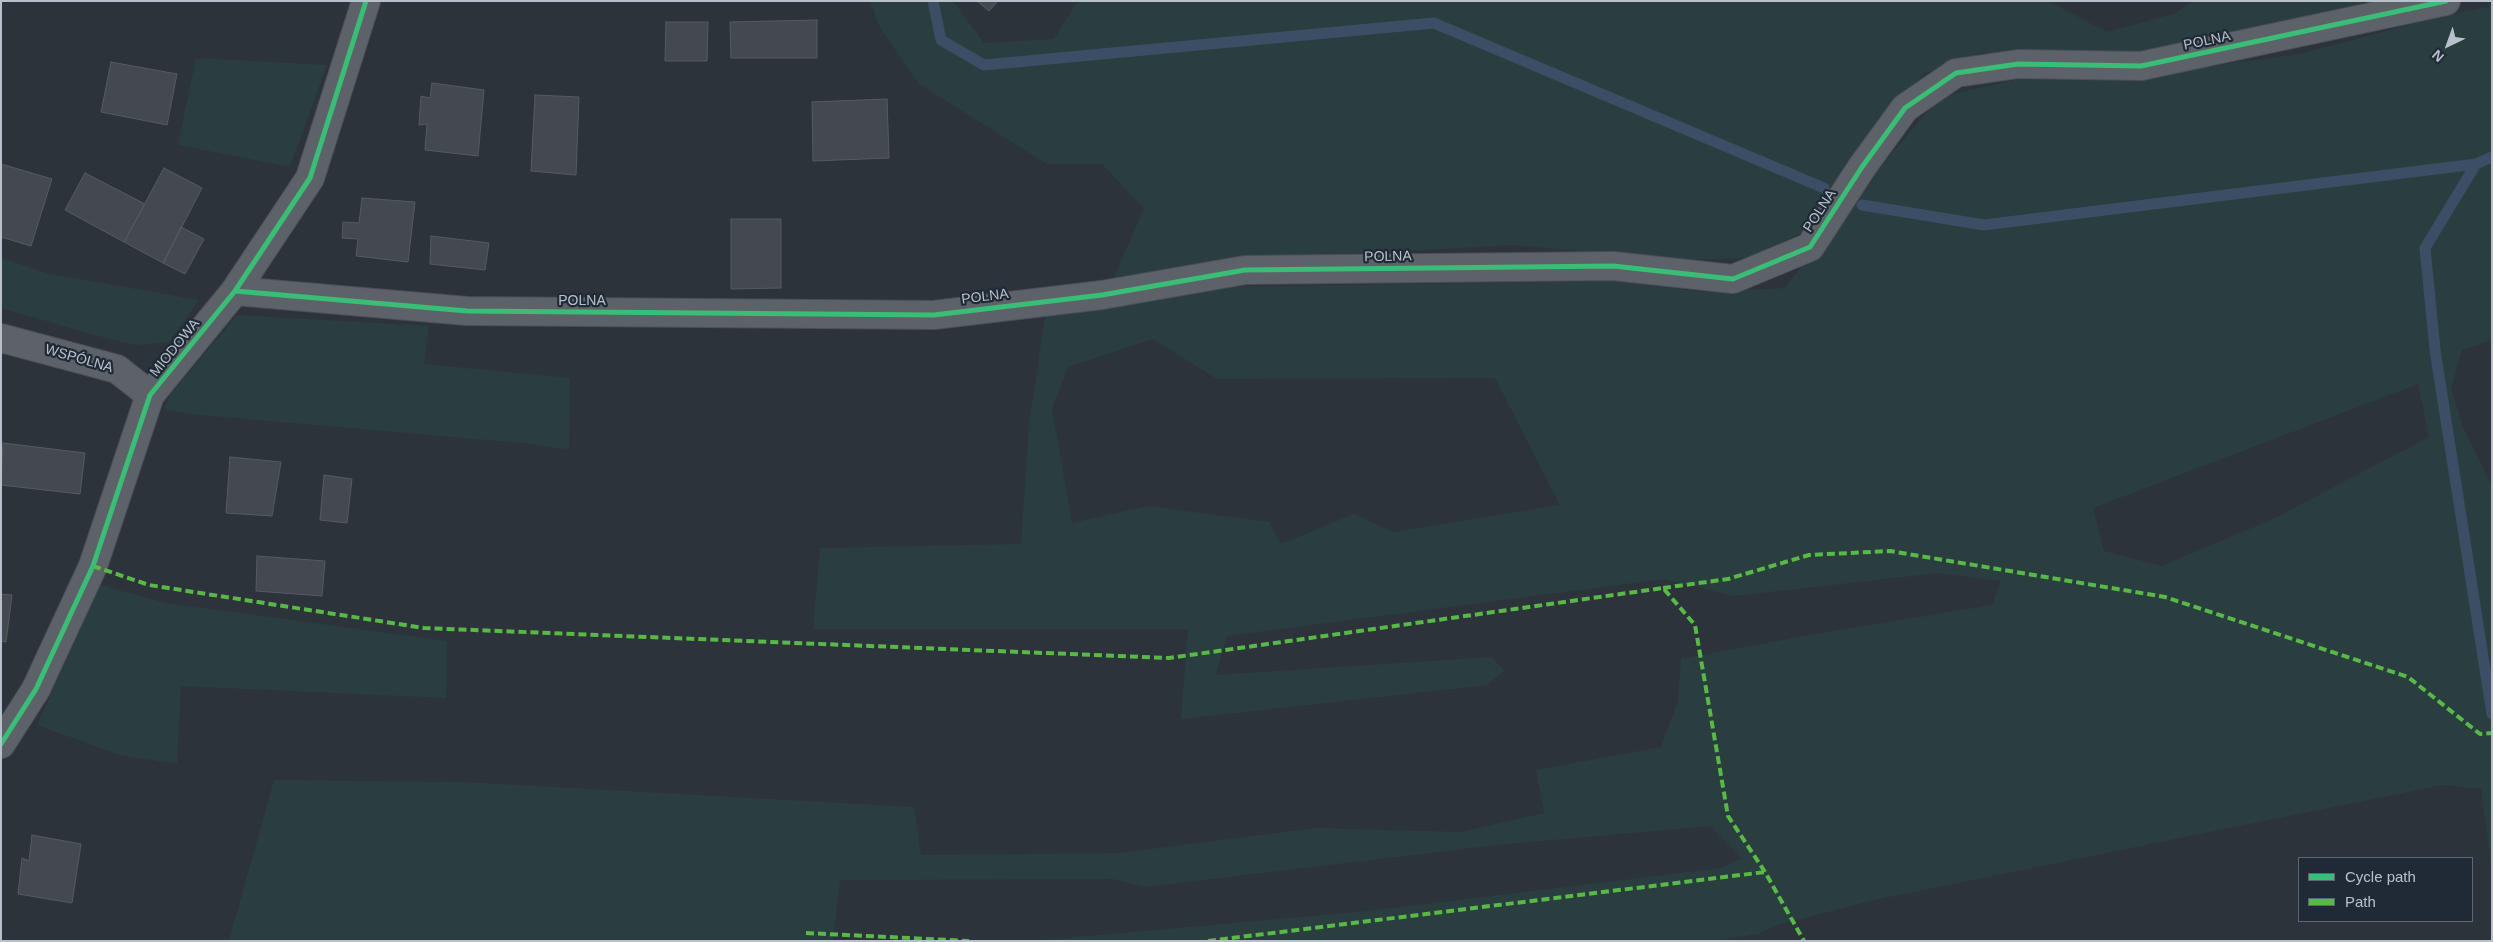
<!DOCTYPE html>
<meta charset="utf-8">
<style>
body{margin:0}
#map{position:relative;width:2493px;height:942px;overflow:hidden;background:#2d333a;font-family:Arial,sans-serif}
canvas{display:block}
.frame{position:absolute;inset:0;border:2px solid #b8c0cb;pointer-events:none}
.legend{position:absolute;left:2298px;top:857px;width:175px;height:65px;box-sizing:border-box;background:#202a36;border:1px solid #5d6672;margin:0;padding:6px 9px;list-style:none;font-size:15px;color:#b8c0cb}
.legend li{display:flex;align-items:center;gap:10px;height:25px}
.legend b{width:25px;border:1px solid #5d6672}
.north{position:absolute;left:2423px;top:20px;width:50px;height:50px;-webkit-text-stroke:4px #202a36;paint-order:stroke;rotate:222deg;font-size:14px;font-weight:700;line-height:20px;text-align:center;color:#b8c0cb}
.north::after{content:'';display:block;margin:auto;width:18px;height:22px;background:#b8c0cb;clip-path:polygon(50% 0,100% 100%,50% 72%,0 100%)}
</style>
<div id="map">
<canvas width="2493" height="942"></canvas>
<div class="frame"></div>
<ul class="legend">
<li><b style="height:6px;background:#3abd76"></b>Cycle path</li>
<li><b style="height:6px;background:#58b947"></b>Path</li>
</ul>
<div class="north">N</div>
</div>
<script>
const c = document.querySelector('canvas').getContext('2d');
c.lineJoin = 'round';
function fillPath(path, color) {
  c.fillStyle = color;
  c.fill(path, 'evenodd');
}
function shape(rows) {
  const path = new Path2D();
  for (const r of rows) {
    path.moveTo(r[0], r[1]);
    for (let i = 2; i < r.length; i += 2) path.lineTo(r[i], r[i + 1]);
  }
  return path;
}
function trace(path, color, width, dash) {
  c.strokeStyle = color;
  c.lineWidth = width;
  c.lineCap = dash ? 'butt' : 'round';
  c.setLineDash(dash || []);
  c.stroke(path);
}
function label(font, color, halo, rows, align = 'center') {
  c.font = font + ' Arial,sans-serif';
  c.lineWidth = 4.5;
  c.setLineDash([]);
  c.textBaseline = 'middle';
  c.strokeStyle = halo;
  c.fillStyle = color;
  for (const [text, x, y, turn = 0] of rows) {
    c.save();
    c.translate(x, y);
    c.rotate((+turn || 0) * Math.PI / 180);
    c.textAlign = isNaN(turn) ? turn : align;
    if (halo) c.strokeText(text, 0, 0);
    c.fillText(text, 0, 0);
    c.restore();
  }
}
fillPath(shape([
 [870,1,953,1,984,43,1054,39,1078,1,2048,1,2107,32,2176,13,2193,1,2361,1,2363,8,2145,53,1980,53,1924,74,1874,130,1803,232,1751,258,1678,260,1514,245,1278,258,1114,277,1144,209,1102,164,1047,164,919,84,880,28],
 [2492,6,2492,340,2462,350,2451,389,2463,427,2492,487,2492,869,2481,789,2442,785,1874,900,1778,925,1758,934,1713,941,1032,941,1368,911,1722,868,1742,858,1710,826,1497,845,1145,887,1113,879,840,880,833,941,229,941,274,780,464,782,914,807,921,855,1119,853,1316,828,1461,832,1544,813,1536,770,1661,747,1678,701,1681,659,1804,636,1992,605,2001,581,1939,573,1734,596,1664,579,1227,636,1216,675,1492,657,1504,671,1487,685,1181,719,1188,629,813,629,820,548,1021,544,1029,425,1045,316,1212,287,1616,281,1702,292,1785,288,1870,179,1940,97,2015,80,2132,77,2300,54,2427,20],
 [1153,339,1217,379,1495,378,1560,505,1393,532,1354,514,1281,544,1269,522,1148,506,1072,523,1052,409,1068,367],
 [2418,384,2429,437,2273,519,2162,566,2104,551,2093,508],
 [196,58,327,65,290,167,178,145],
 [1,258,46,273,199,300,169,342,137,345,109,339,1,308],
 [237,315,429,326,424,364,570,378,569,450,533,444,201,415,164,410,170,395],
 [100,585,166,603,447,641,446,698,181,686,177,764,120,755,37,725]
]), '#2a3e40');
trace(shape([
 [933,1,941,40,984,65,1434,23,1824,188],
 [2476,164,2425,248,2435,350,2492,714],
 [1862,205,1984,225,2476,164,2492,157]
]), '#3c4e65', 11);
const building = shape([
 [977,1,998,1,989,11,977,1],
 [817,20,817,58,731,58,730,22,817,20],
 [666,22,708,22,707,61,665,61,666,22],
 [111,62,177,74,167,125,101,112,111,62],
 [432,83,484,90,478,156,425,150,427,124,419,125,421,96,430,98,432,83],
 [535,95,579,97,576,175,531,171,535,95],
 [887,99,889,158,813,161,812,102,887,99],
 [1,164,52,179,31,246,1,237,1,164],
 [164,168,202,188,163,263,124,242,164,168],
 [85,173,145,204,124,242,65,210,85,173],
 [362,198,415,202,408,262,356,256,358,239,342,238,343,222,359,223,362,198],
 [731,219,781,219,781,288,731,289,731,219],
 [181,227,204,239,185,274,163,263,181,227],
 [431,236,489,243,485,270,430,264,431,236],
 [3,443,85,453,80,494,1,485,3,443],
 [230,457,281,462,272,516,226,513,230,457],
 [324,475,352,479,347,523,320,520,324,475],
 [257,556,325,561,322,596,256,591,257,556],
 [1,594,12,595,6,642,1,641,1,594],
 [32,835,81,844,72,903,18,894,22,858,29,861,32,835]
]);
fillPath(building, '#44494f');
trace(building, '#555b62', 1);
const minor = shape([
 [235,291,467,311,934,315,1102,295,1245,270,1613,266,1733,279,1810,247,1862,167,1905,108,1956,73,2018,64,2141,66,2446,1],
 [1,338,117,369,150,395],
 [1,744,36,689,93,566,150,395,235,291,310,178,366,1]
]);
trace(minor, '#4b4f55', 30);
trace(minor, '#5d6268', 28);
trace(shape([
 [93,566,149,585,424,628,1169,658,1663,588,1695,625,1728,816,1765,872,1804,941],
 [1663,588,1728,579,1809,555,1890,551,2165,597,2408,677,2480,734,2492,733],
 [806,933,969,941],
 [1208,941,1765,872]
]), '#58b947', 4, [8, 4]);
trace(shape([
 [235,291,467,311,934,315,1102,295,1245,270,1613,266,1733,279,1810,247,1862,167,1905,108,1956,73,2018,64,2141,66,2446,1],
 [1,744,36,689,93,566,150,395,235,291,310,178,366,1]
]), '#3abd76', 5);
label('14px', '#b8c0cb', '#202a36', [
 ["POLNA",2207,41,-12],
 ["POLNA",1820,211,-57],
 ["POLNA",1388,257,-1],
 ["POLNA",985,297,-7],
 ["POLNA",582,301],
 ["MIODOWA",175,348,-51],
 ["WSPÓLNA",79,359,16]
]);
</script>
